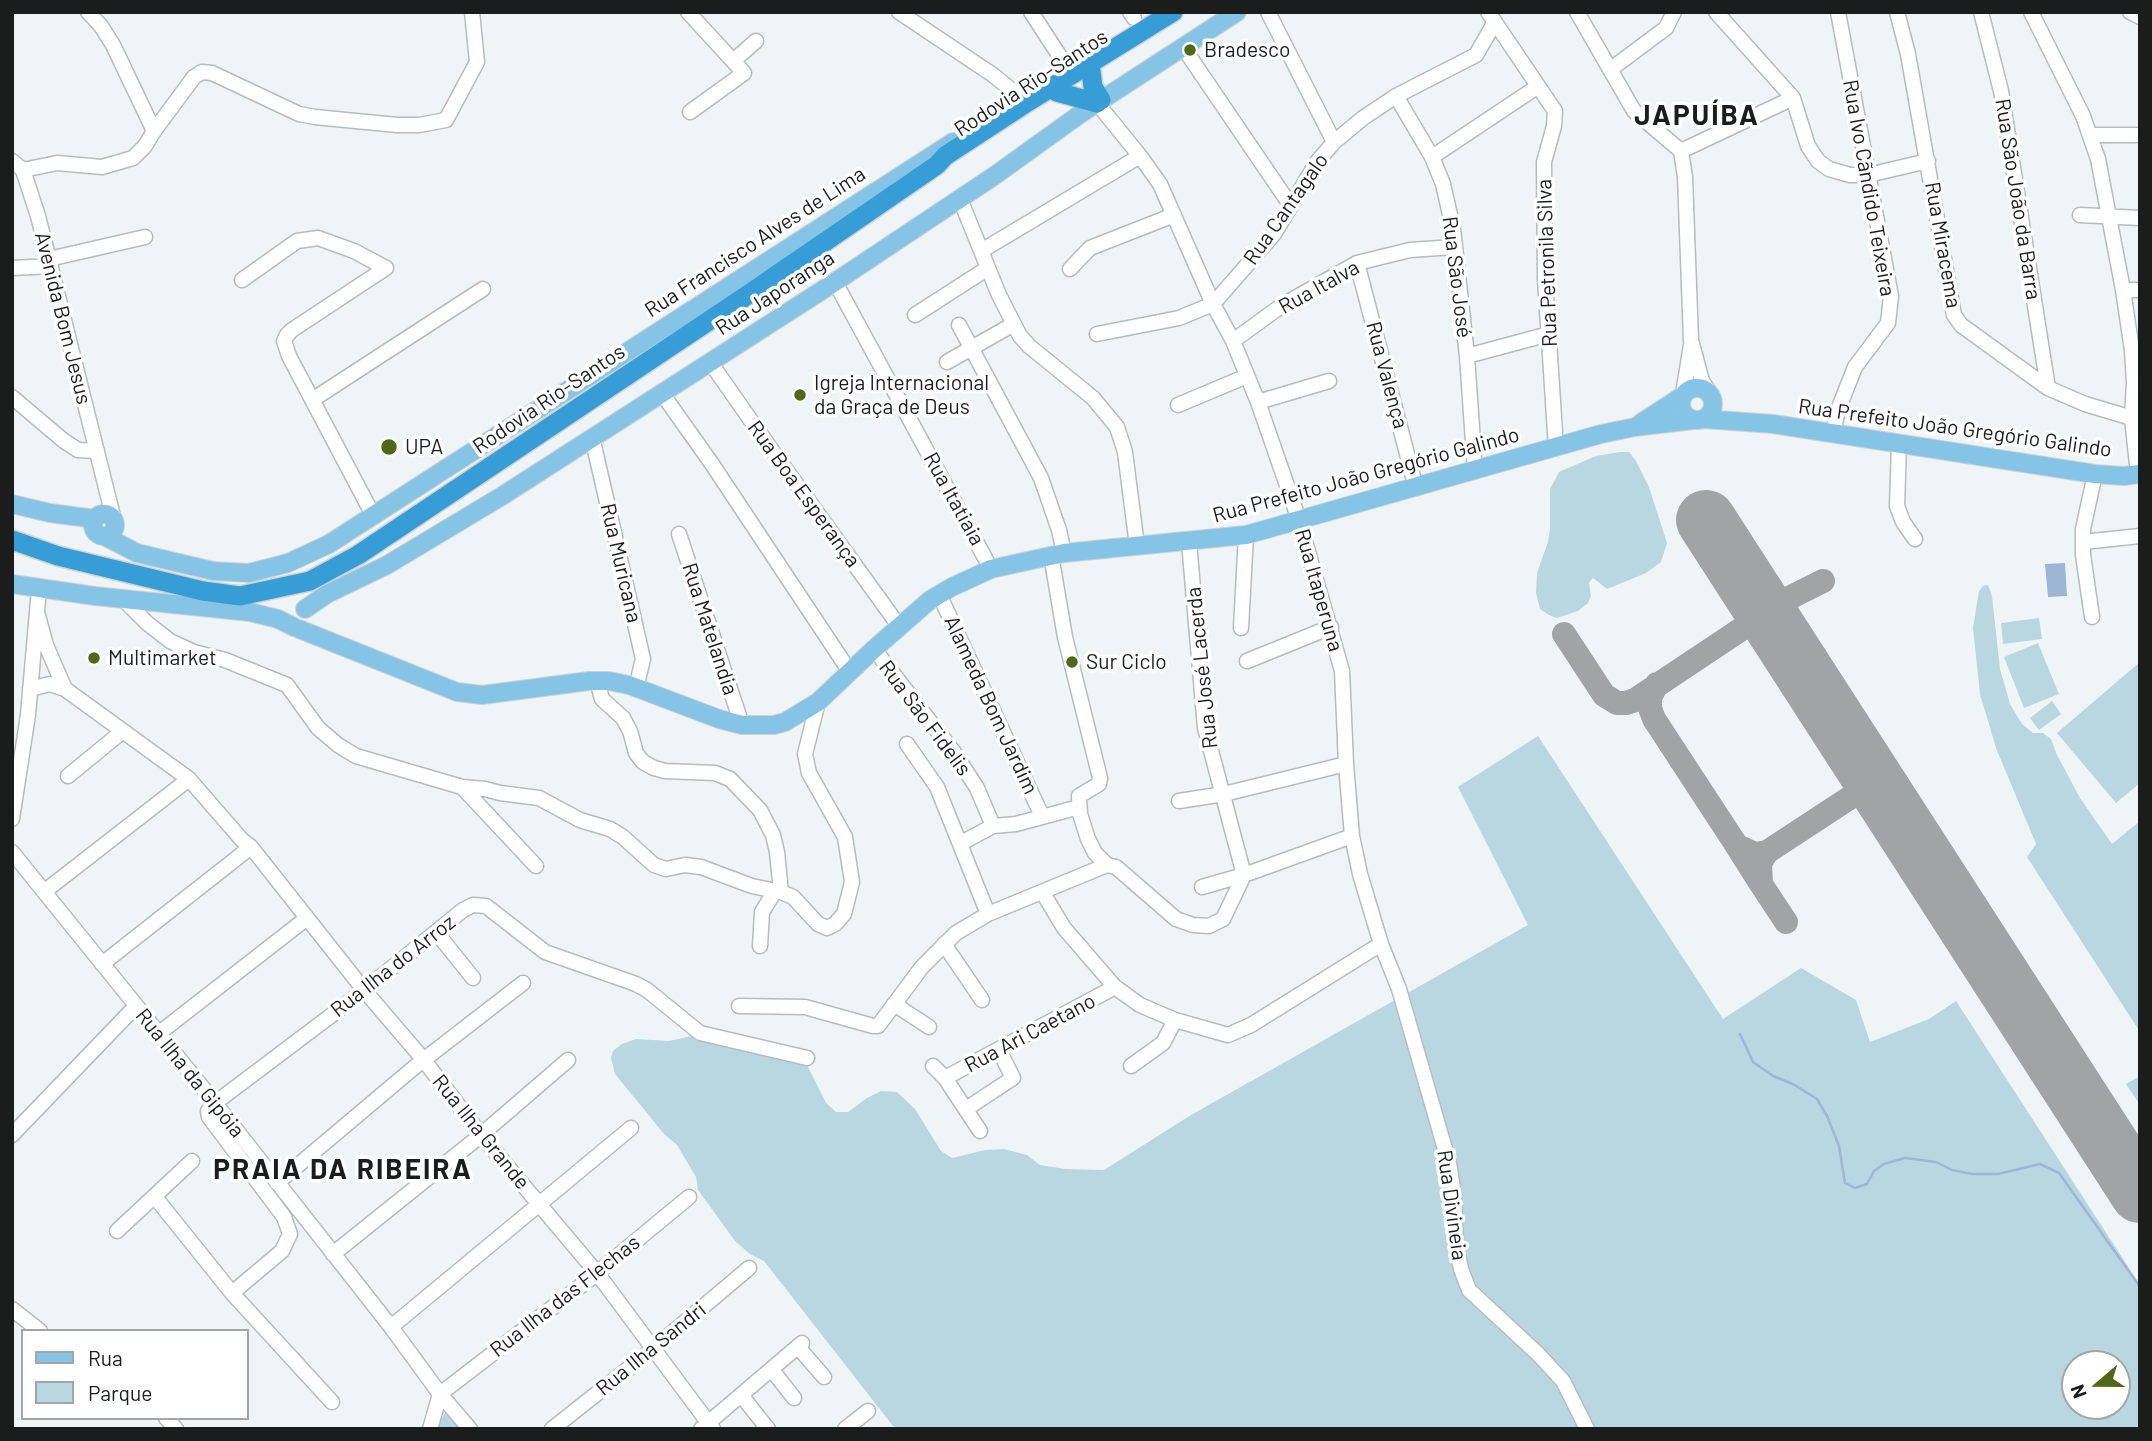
<!DOCTYPE html>
<meta charset="utf-8">
<style>
body{margin:0}
#map{position:relative;width:2152px;height:1441px;overflow:hidden;background:#eff5f7;font-family:Barlow,sans-serif}
canvas{display:block}
.frame{position:absolute;inset:0;border:14px solid #1b1d1d;pointer-events:none}
.legend{position:absolute;left:21px;top:1329px;width:228px;height:91px;box-sizing:border-box;background:#fff;border:2px solid #a4a5a5;margin:0;padding:9px 12px;list-style:none;font-size:21px;color:#1b1d1d}
.legend li{display:flex;align-items:center;gap:14px;height:35px}
.legend b{width:35px;border:2px solid #a4a5a5}
.north{position:absolute;left:2061px;top:1350px;width:70px;height:70px;box-sizing:border-box;background:#fff;border:2px solid #a4a5a5;border-radius:50%;rotate:250deg;font-size:19px;font-weight:700;line-height:28px;text-align:center;color:#1b1d1d}
.north::after{content:'';display:block;margin:auto;width:24px;height:32px;background:#4f6716;clip-path:polygon(50% 0,100% 100%,50% 72%,0 100%)}
</style>
<div id="map">
<canvas width="2152" height="1441"></canvas>
<div class="frame"></div>
<ul class="legend">
<li><b style="height:9px;background:#86c4e6"></b>Rua</li>
<li><b style="height:19px;background:#b9d7e1"></b>Parque</li>
</ul>
<div class="north">N</div>
</div>
<script>
const c = document.querySelector('canvas').getContext('2d');
c.lineJoin = 'round';
function fillPath(path, color) {
  c.fillStyle = color;
  c.fill(path, 'evenodd');
}
function shape(rows) {
  const path = new Path2D();
  for (const r of rows) {
    if (r.length === 3) {
      path.moveTo(r[0] + r[2], r[1]);
      path.arc(r[0], r[1], r[2], 0, 2 * Math.PI);
      continue;
    }
    path.moveTo(r[0], r[1]);
    for (let i = 2; i < r.length; i += 2) path.lineTo(r[i], r[i + 1]);
  }
  return path;
}
function trace(path, color, width, dash) {
  c.strokeStyle = color;
  c.lineWidth = width;
  c.lineCap = dash ? 'butt' : 'round';
  c.setLineDash(dash || []);
  c.stroke(path);
}
function label(font, color, halo, rows, align = 'center') {
  c.font = font + ' Barlow,sans-serif';
  c.lineWidth = 7;
  c.setLineDash([]);
  c.textBaseline = 'middle';
  c.strokeStyle = halo;
  c.fillStyle = color;
  for (const [text, x, y, turn = 0] of rows) {
    c.save();
    c.translate(x, y);
    c.rotate((+turn || 0) * Math.PI / 180);
    c.textAlign = isNaN(turn) ? turn : align;
    if (halo) c.strokeText(text, 0, 0);
    c.fillText(text, 0, 0);
    c.restore();
  }
}
fillPath(shape([
 [1620,452,1629,452,1636,461,1649,487,1667,543,1661,562,1646,573,1607,589,1593,578,1589,583,1591,596,1588,603,1578,611,1557,618,1549,615,1540,609,1536,593,1537,573,1548,542,1550,529,1550,489,1559,472,1596,456],
 [1988,585,1992,596,2000,669,2010,704,2022,724,2033,733,2043,733,2051,739,2057,755,2080,798,2112,844,2140,821,2140,1032,2027,857,2036,844,1996,748,1980,694,1973,628,1979,591,1983,586],
 [2039,618,2042,639,2003,644,2001,623],
 [2038,643,2059,694,2024,708,2004,657],
 [2140,662,2140,783,2116,803,2057,733],
 [2052,701,2061,714,2039,730,2030,718],
 [1538,736,1723,1019,1801,968,1856,1000,1870,1042,1929,1019,1956,1001,2140,1285,2140,1429,903,1429,893,1426,764,1261,750,1254,735,1241,698,1190,696,1177,677,1145,664,1134,615,1074,611,1058,613,1051,622,1044,636,1039,669,1041,696,1035,805,1061,826,1103,836,1112,848,1112,867,1098,881,1091,897,1092,915,1109,941,1151,952,1158,985,1150,1004,1149,1027,1155,1040,1165,1065,1169,1104,1170,1191,1115,1528,925,1458,787],
 [2075,1364,2117,1364,2117,1406,2075,1406],
 [2140,1076,2140,1105,2126,1084],
 [446,1411,463,1429,436,1429]
]), '#b9d7e1');
fillPath(shape([
 [2065,563,2067,596,2048,597,2045,564]
]), '#9fb5d4');
trace(shape([
 [1740,1034,1753,1062,1773,1076,1793,1084,1817,1099,1827,1116,1839,1146,1845,1183,1855,1188,1867,1184,1874,1171,1884,1164,1905,1158,1936,1162,1952,1170,1972,1174,1998,1174,2040,1164,2059,1173,2140,1287]
]), '#9fb5d4', 2.5);
trace(shape([
 [1753,592,1764,602,1777,604,1823,581],
 [1755,613,1746,626,1759,623,1765,624,1779,633],
 [1564,634,1604,695,1617,703,1626,703,1635,700,1746,626],
 [1657,684,1650,698,1650,708,1654,719,1737,846],
 [1860,759,1864,776,1863,783,1854,795,1874,794,1889,804],
 [1767,852,1760,863,1761,884,1737,846,1755,854,1767,852,1854,795],
 [1761,884,1786,922]
]), '#a0a4a5', 24);
trace(shape([
 [1706,520,2140,1193]
]), '#a0a4a5', 60);
const minor = shape([
 [88,12,101,26,113,45,154,131],
 [688,12,744,73,690,112],
 [899,12,993,75,1019,96,1023,105],
 [1031,12,1072,75],
 [1130,12,1134,18],
 [1268,12,1334,142],
 [1488,12,1555,111,1554,126,1544,162,1545,279,1556,448],
 [1577,12,1634,111,1681,151],
 [1716,12,1793,98,1808,146,1818,161,1829,169,1850,175,1868,175,1928,161],
 [1897,12,1908,54,1954,315,1961,325,2048,388,2085,404,2132,418],
 [1981,12,2001,91,2048,388],
 [2031,12,2083,116,2098,159,2123,290,2132,350,2134,382,2132,418,2138,474],
 [2130,12,2140,17],
 [1183,47,1291,206],
 [733,61,756,41],
 [1611,69,1666,28,1674,12],
 [1396,96,1432,157,1443,184,1453,228,1467,356,1475,471],
 [1097,103,1140,156,1160,184,1213,304,1233,341,1258,402,1299,520,1342,671,1346,764,1352,836,1360,874,1381,944,1399,989,1449,1163,1454,1195,1456,1245,1461,1269,1469,1290,1538,1354,1563,1381,1587,1429],
 [2090,135,2140,135],
 [1681,151,1685,177,1691,340,1702,381,1710,393],
 [1681,151,1793,98],
 [1432,157,1537,87],
 [12,161,23,170,38,216,114,520],
 [23,170,57,163,102,167,133,158,145,146,154,131,194,77,202,72,212,73,299,114,315,117,397,125,419,125,446,120,477,62,472,12],
 [960,199,999,295,1020,336,1029,346,1093,398,1117,427,1125,452,1137,546],
 [2080,215,2140,218],
 [981,251,1140,156],
 [49,259,145,237],
 [1357,263,1416,488],
 [12,268,51,266],
 [1070,269,1090,248,1174,215],
 [242,280,297,241,318,238,354,251,386,268,292,330,287,335,284,341,289,356,373,515],
 [835,282,991,569],
 [2123,290,2140,290],
 [915,315,988,268],
 [959,325,1041,478,1059,530,1064,553],
 [1097,334,1179,318,1213,304,1274,234,1317,162,1334,142,1363,118,1396,96,1476,55,1495,22],
 [1233,341,1281,306,1357,263,1410,250,1454,247],
 [1467,356,1549,334],
 [710,362,766,442,899,626],
 [947,362,1012,325],
 [661,392,712,464,850,672],
 [1683,394,1691,345],
 [12,397,64,441,78,450,97,451],
 [312,400,483,289],
 [1258,402,1329,381],
 [1178,405,1247,376],
 [1833,433,1838,410,1855,367,1888,323,1891,296,1838,12],
 [592,437,643,659,636,688],
 [1899,445,1897,506,1903,522,1915,539],
 [679,534,742,725],
 [2083,542,2140,536],
 [1051,555,1065,637,1100,778,1099,784,1079,796,1080,814,1088,839,1095,853,1107,865,1116,867,1176,919,1193,925,1209,926,1223,919,1244,875,1205,728,1189,542],
 [939,594,1042,816],
 [123,599,147,623,170,641,194,652,225,660,287,685,318,728,338,745,356,756,462,787,485,789,500,793,539,798,580,820,610,829,623,837,654,865,666,869,685,865,701,867,752,886,781,892,793,897,818,924,827,928,835,924,844,914,852,882,845,837,809,773,805,754,818,702],
 [37,612,46,645,65,689,189,779,242,840,251,847,364,990,423,1059,481,1135,597,1273,713,1429],
 [2092,617,2083,555,2083,529,2095,474],
 [1241,628,1246,535],
 [874,649,953,751,977,788,993,826],
 [1247,661,1331,627],
 [597,681,602,699,623,718,630,731,636,753,643,762,654,768,665,771,715,773,730,779,760,810,773,835,777,852,781,892],
 [30,689,50,684,65,689],
 [907,744,937,787,988,914],
 [68,776,123,731],
 [462,787,536,866],
 [1179,801,1224,794,1346,764],
 [12,819,28,715,39,589],
 [961,843,993,826,1016,824,1079,807],
 [12,852,215,1103,391,1327,440,1394,470,1429],
 [1202,887,1244,875,1352,836],
 [45,891,189,779],
 [1043,893,1064,928,1115,987,1140,1005,1175,1020,1228,1035,1251,1025,1381,944],
 [436,932,473,978],
 [944,944,982,1000],
 [760,946,762,912,775,891],
 [102,964,251,847],
 [894,1004,929,1027],
 [739,1006,805,1007,873,1026,878,1026,922,967,956,933,988,914,1107,865],
 [158,1034,307,918],
 [933,1066,945,1078,980,1131],
 [1131,1066,1163,1043,1175,1020],
 [945,1078,1115,987],
 [966,1109,1013,1078,999,1050],
 [12,1135,136,1006],
 [277,1183,417,1065,523,983],
 [155,1197,232,1293,332,1402],
 [117,1231,192,1161],
 [333,1254,475,1140,568,1060],
 [232,1293,282,1251,290,1234,284,1217,209,1117,208,1111,215,1103,357,996,463,910,473,905,486,906,545,952,636,984,647,990,700,1033,807,1058],
 [12,1309,40,1331],
 [391,1327,631,1128],
 [798,1347,824,1377],
 [772,1370,794,1398],
 [741,1395,768,1429],
 [166,1418,176,1429],
 [430,1429,440,1394,591,1278,689,1197],
 [552,1429,647,1354,749,1268],
 [701,1429,802,1343],
 [845,1429,868,1411]
]);
const major = shape([
 [1697,404,16],
 [1704,419,1773,424,2095,474,2124,476,2140,474],
 [1641,423,1681,397],
 [12,504,50,513,95,519],
 [104,525,11],
 [104,536,137,553,213,571,249,573,288,563,329,544,953,142],
 [12,584,95,596,250,612,278,619,294,627],
 [305,609,327,594,387,565,502,496,835,282,994,176,1083,112,1237,12],
 [299,629,457,692,482,695,589,681,609,681,629,685,719,719,742,725,774,725,785,722,818,702,874,649,930,600,952,587,991,569,1064,553,1246,535,1601,434,1635,427,1693,420]
]);
const highway = shape([
 [1091,71,1093,87,1101,100],
 [1057,92,1097,103],
 [12,540,58,556,203,591,240,596,310,581,358,555,743,298,937,165,945,156,1023,105,1173,12]
]);
trace(minor, '#b6bcbe', 17);
trace(major, '#d1d2d2', 20);
trace(highway, '#d1d2d2', 22);
trace(minor, '#fff', 14);
trace(major, '#86c4e6', 18);
trace(highway, '#369dd6', 19);
for (const [x, y, r, color] of [
 [1190,50,7,"#4f6716"],
 [800,395,7,"#4f6716"],
 [389,447,9,"#4f6716"],
 [94,658,7,"#4f6716"],
 [1072,662,7,"#4f6716"]
]) {
  const dot = new Path2D();
  dot.arc(x, y, r, 0, 2 * Math.PI);
  c.fillStyle = color;
  c.fill(dot);
  trace(dot, '#fff', 2.5);
}
label('21px', '#1b1d1d', '#fff', [
 ["Bradesco",1204,50],
 ["Igreja Internacional",814,383],
 ["da Graça de Deus",814,407],
 ["UPA",405,447],
 ["Multimarket",108,658],
 ["Sur Ciclo",1086,662]
], 'left');
label('21px', '#1b1d1d', '#fff', [
 ["Rodovia Rio-Santos",1031,83,-33],
 ["Rua Ivo Cãndido Teixeira",1869,188,80],
 ["Rua São João da Barra",2018,199,81],
 ["Rua Cantagalo",1286,209,-55],
 ["Rua Francisco Alves de Lima",755,242,-33],
 ["Rua Miracema",1943,245,80],
 ["Rua Petronila Silva",1547,263,-92],
 ["Rua São José",1457,277,83],
 ["Rua Italva",1319,287,-29],
 ["Rua Japoranga",775,293,-33],
 ["Avenida Bom Jesus",63,318,76],
 ["Rua Valença",1387,375,75],
 ["Rodovia Rio-Santos",549,399,-34],
 ["Rua Prefeito João Gregório Galindo",1955,428,8],
 ["Rua Prefeito João Gregório Galindo",1366,475,-15],
 ["Rua Boa Esperança",804,494,54],
 ["Rua Itatiaia",954,499,61],
 ["Rua Muricana",621,563,77],
 ["Rua Itaperuna",1319,590,74],
 ["Rua Matelandia",710,629,72],
 ["Rua José Lacerda",1202,668,-96],
 ["Alameda Bom Jardim",991,705,65],
 ["Rua São Fidelis",925,718,53],
 ["Rua Ilha do Arroz",393,966,-38],
 ["Rua Ari Caetano",1030,1033,-28],
 ["Rua Ilha da Gipóia",190,1073,51],
 ["Rua Ilha Grande",481,1132,51],
 ["Rua Divineia",1452,1205,82],
 ["Rua Ilha das Flechas",565,1296,-38],
 ["Rua Ilha Sandri",651,1349,-39]
]);
c.letterSpacing = '2px';
label('bold 28px', '#1b1d1d', '#fff', [
 ["JAPUÍBA",1697,116],
 ["PRAIA DA RIBEIRA",343,1170]
]);
c.letterSpacing = '0px';
</script>
